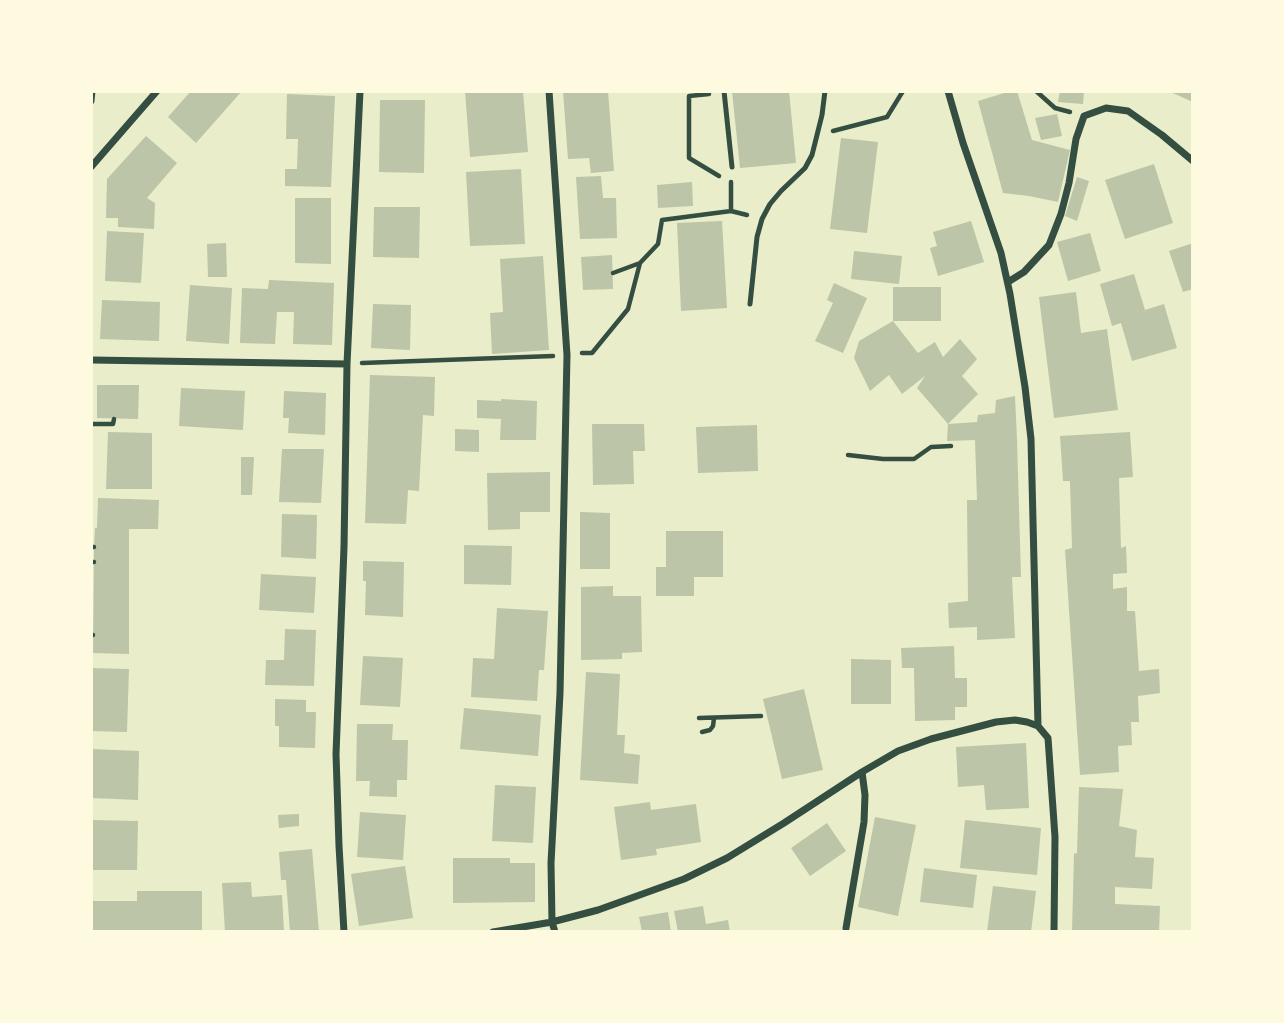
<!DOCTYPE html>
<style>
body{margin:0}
#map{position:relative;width:1284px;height:1023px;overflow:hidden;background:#e9edc9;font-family:"Asap Condensed",sans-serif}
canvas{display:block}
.frame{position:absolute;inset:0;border:93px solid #fefae0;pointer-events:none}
</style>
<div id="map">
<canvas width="1284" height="1023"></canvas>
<div class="frame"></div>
</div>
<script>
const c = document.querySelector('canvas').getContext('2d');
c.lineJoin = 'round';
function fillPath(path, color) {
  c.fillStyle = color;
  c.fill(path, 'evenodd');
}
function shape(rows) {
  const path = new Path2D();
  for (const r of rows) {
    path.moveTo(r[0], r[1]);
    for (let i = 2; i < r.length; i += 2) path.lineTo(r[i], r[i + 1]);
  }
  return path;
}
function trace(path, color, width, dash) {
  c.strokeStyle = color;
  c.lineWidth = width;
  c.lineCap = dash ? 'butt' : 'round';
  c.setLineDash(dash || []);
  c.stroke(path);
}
fillPath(shape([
 [191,91,242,91,196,143,168,117],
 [465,91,523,91,528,152,470,157],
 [563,91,608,91,614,171,591,173,589,158,568,159],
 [732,91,789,91,796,163,740,168],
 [1011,91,1017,91,1032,140,1070,150,1058,202,1029,196,1003,193,978,101],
 [1060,91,1084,91,1083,104,1058,102],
 [1168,91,1193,91,1193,102],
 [287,94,335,96,331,187,285,186,285,169,297,169,298,139,286,139],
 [380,100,425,100,424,173,379,172],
 [1057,114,1062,136,1041,140,1035,118],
 [146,136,177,163,147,198,155,203,154,229,118,227,118,218,106,218,107,179],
 [841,138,878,142,867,233,830,229],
 [1154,164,1173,223,1125,239,1105,180],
 [521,169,525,244,470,246,466,172],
 [601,176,603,198,616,198,617,238,580,239,576,177],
 [1077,177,1089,181,1077,221,1065,216],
 [692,182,693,206,658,208,657,185],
 [295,198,331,198,331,264,295,263],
 [374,207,420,207,419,258,373,257],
 [722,221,727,308,681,311,677,223],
 [971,221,984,262,938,276,930,248,937,246,933,232],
 [107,231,144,233,141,283,105,281],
 [1090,233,1101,271,1068,281,1057,242],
 [226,243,227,277,208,277,207,244],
 [1193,243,1193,289,1183,292,1169,251],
 [854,251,902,256,899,284,851,279],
 [612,255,613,289,583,290,581,257],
 [543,256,549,350,492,354,490,313,503,312,500,259],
 [1134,274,1145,310,1164,304,1177,348,1132,361,1121,323,1112,326,1100,284],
 [269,280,334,283,332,345,293,344,294,312,277,312,275,344,240,343,242,288,268,289],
 [834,283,867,298,843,353,815,341,833,303,827,300],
 [190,285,232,288,229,344,186,341],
 [893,287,941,287,941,321,893,321],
 [1076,292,1081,333,1107,329,1118,410,1054,418,1039,297],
 [102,300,160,302,159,341,100,339],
 [373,304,411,305,410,350,371,348],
 [893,321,918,353,935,342,943,357,960,339,977,359,962,376,978,394,948,424,917,388,925,376,902,394,889,375,870,391,854,358,859,341],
 [370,375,435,377,434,416,423,415,419,491,408,490,406,524,365,523],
 [97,385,139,385,138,419,97,418],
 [181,388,245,391,243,430,179,426],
 [284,391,326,393,325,435,288,433,289,418,283,418],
 [1015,396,1017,439,1021,577,1012,577,1015,638,977,640,977,627,949,628,948,603,968,601,967,500,977,500,975,440,947,441,948,424,977,422,978,415,995,413,996,400],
 [501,399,537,401,536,440,500,440,501,419,477,418,477,400,501,401],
 [592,424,644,424,645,451,633,451,634,484,593,485],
 [757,425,758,471,698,473,696,427],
 [455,429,479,430,479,452,455,451],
 [108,432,152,433,152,489,106,489],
 [1130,432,1133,477,1119,478,1121,548,1126,546,1127,573,1113,574,1113,589,1127,587,1127,611,1135,611,1139,671,1159,669,1160,693,1138,696,1139,722,1131,722,1132,745,1118,746,1119,772,1080,775,1065,550,1072,548,1070,481,1063,481,1060,436],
 [282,449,324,449,321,503,279,502],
 [241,457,254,457,252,495,241,495],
 [550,472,550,512,520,512,520,529,488,530,487,473],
 [98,498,159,500,158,529,129,529,129,654,93,653,94,547,95,528,97,528],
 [580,512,610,513,610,569,580,569],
 [282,514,317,515,316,559,281,557],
 [666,531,723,531,723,577,694,577,694,596,656,596,656,567,666,567],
 [464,545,512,546,511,585,464,584],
 [363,561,404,562,403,617,365,615,366,581,363,581],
 [261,574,316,577,314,613,259,610],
 [613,586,613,596,641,596,642,652,622,653,622,659,581,660,581,587],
 [497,608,548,611,544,670,539,670,537,701,471,697,473,658,494,659],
 [285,629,316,630,314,686,265,685,266,660,284,660],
 [954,646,955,678,967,678,967,707,955,707,955,720,915,721,914,668,902,668,901,648],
 [363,656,403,658,400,707,360,705],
 [851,659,891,660,891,704,851,704],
 [91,668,129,669,127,732,91,731],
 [586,672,620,674,617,735,625,735,624,753,640,755,638,784,580,780],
 [804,689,823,770,782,779,763,699],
 [275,699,306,700,306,712,316,712,315,748,279,747,279,726,275,726],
 [464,708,541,715,538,756,460,749],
 [357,724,393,724,392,740,408,740,407,780,397,780,397,797,369,796,370,781,356,781],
 [1026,743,1029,808,986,810,984,785,958,787,956,747],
 [91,749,139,751,138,800,91,798],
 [495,785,536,787,533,843,492,841],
 [1079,787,1123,789,1119,826,1137,830,1135,857,1154,858,1152,889,1115,887,1115,904,1160,906,1159,932,1072,932,1074,854,1077,853],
 [650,802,651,810,696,804,701,842,656,849,657,855,621,860,614,807],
 [360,812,406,815,403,860,357,857],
 [299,814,299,826,279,828,278,815],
 [875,817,916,825,898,916,858,907],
 [91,820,138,821,137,870,91,870],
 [965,820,1041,828,1037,875,960,868],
 [827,823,846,851,810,876,791,848],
 [312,849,319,932,290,932,286,880,281,880,279,852],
 [453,858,510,858,510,863,535,863,535,902,453,903],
 [405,866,413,918,359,926,351,874],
 [924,868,977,875,973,908,920,902],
 [251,882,252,897,282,895,284,932,225,932,222,883],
 [993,886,1036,891,1031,932,987,932],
 [137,891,202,891,202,932,91,932,91,901,137,901],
 [703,906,706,924,728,920,730,932,678,932,674,911],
 [668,912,671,932,642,932,639,917]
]), '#bcc5a7');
trace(shape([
 [1036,91,1055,108,1070,112],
 [709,94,689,96,689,158,719,176],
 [833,131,887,117,903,91],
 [731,211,747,215],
 [613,273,640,263,658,244,662,220,731,211,731,182],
 [582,353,592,353,628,309,640,263],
 [362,363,553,356],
 [91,424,113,424,114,419],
 [848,455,883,459,914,459,931,447,951,446],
 [91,547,94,547],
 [91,562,94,562],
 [91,634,93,635],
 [699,718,761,716],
 [702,732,710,730,713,726,714,718]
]), '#344e41', 4.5);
trace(shape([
 [724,91,732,167],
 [750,304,757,237,762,219,770,204,781,191,805,168,812,155,822,115,825,91]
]), '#344e41', 5);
trace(shape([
 [549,91,567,355,560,693,551,863,552,922,555,932],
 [948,91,963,143,1001,253,1010,294,1025,387,1031,439,1038,726,1048,738,1055,837,1054,932],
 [91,101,92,91],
 [91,167,157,91],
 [1008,282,1024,272,1049,245,1061,214,1069,183,1076,139,1084,116,1106,108,1128,111,1162,135,1193,161],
 [91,360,347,364],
 [846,928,864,822,865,795,862,772],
 [344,932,339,846,336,754,344,547,347,364,360,91],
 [493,932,552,922,598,910,684,879,727,858,784,823,862,772,898,751,931,739,996,722,1015,720,1027,722,1038,726]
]), '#344e41', 7);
</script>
